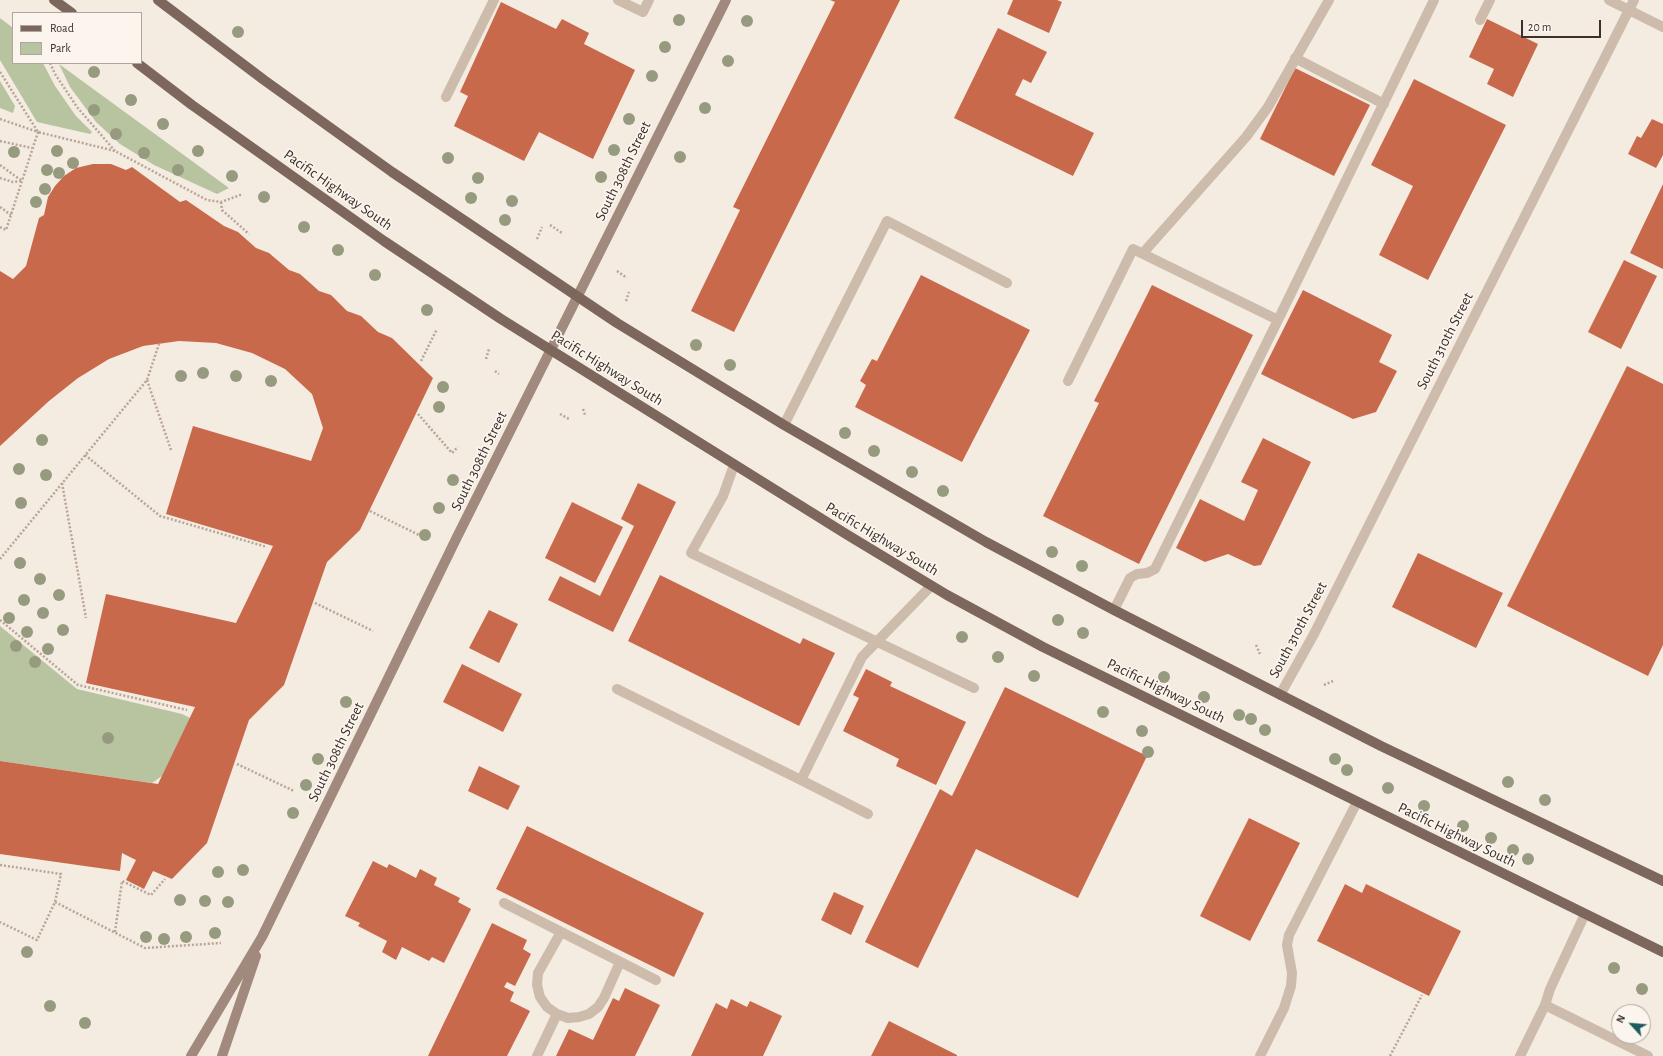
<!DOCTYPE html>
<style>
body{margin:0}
#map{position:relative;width:1663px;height:1056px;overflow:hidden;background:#f4ebe1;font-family:"Alegreya Sans",sans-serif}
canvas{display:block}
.legend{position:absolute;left:12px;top:12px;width:130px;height:52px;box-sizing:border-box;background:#fbf5ee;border:1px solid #aea6a0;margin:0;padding:5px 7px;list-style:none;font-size:12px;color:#3b302b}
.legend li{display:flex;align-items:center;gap:8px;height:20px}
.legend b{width:20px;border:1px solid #aea6a0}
.north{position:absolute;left:1611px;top:1004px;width:40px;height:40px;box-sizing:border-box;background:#fbf5ee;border:1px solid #aea6a0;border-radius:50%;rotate:296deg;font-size:11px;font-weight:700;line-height:16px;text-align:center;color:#3b302b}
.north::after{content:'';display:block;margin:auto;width:14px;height:18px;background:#1f5a5e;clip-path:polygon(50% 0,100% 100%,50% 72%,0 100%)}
.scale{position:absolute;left:1521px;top:20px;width:80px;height:18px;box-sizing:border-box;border:2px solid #3b302b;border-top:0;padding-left:5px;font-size:12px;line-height:14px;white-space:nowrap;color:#3b302b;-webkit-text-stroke:3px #fbf5ee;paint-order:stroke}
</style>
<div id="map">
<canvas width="1663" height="1056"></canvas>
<ul class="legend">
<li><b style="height:5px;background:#7d675c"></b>Road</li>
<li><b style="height:11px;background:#b8c4a0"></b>Park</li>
</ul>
<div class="north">N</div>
<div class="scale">20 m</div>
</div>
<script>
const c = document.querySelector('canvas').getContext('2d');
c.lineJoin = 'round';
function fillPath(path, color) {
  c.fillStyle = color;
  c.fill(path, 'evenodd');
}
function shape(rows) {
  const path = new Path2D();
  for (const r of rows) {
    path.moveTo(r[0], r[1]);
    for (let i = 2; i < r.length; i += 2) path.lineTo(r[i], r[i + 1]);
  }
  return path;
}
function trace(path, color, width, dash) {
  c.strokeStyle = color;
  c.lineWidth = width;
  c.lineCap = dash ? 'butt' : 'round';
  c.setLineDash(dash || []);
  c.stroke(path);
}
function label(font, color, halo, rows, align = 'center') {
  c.font = font + ' "Alegreya Sans",sans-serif';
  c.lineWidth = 3.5;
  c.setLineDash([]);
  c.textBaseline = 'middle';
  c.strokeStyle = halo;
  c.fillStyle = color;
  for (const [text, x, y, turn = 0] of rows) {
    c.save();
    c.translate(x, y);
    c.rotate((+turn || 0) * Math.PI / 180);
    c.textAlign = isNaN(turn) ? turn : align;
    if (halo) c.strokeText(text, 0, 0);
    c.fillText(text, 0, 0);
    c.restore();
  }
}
fillPath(shape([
 [0,18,13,28,13,63,43,63,55,86,76,116,92,132,90,134,37,122,0,60],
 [59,64,229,188,217,194,154,165,120,144,96,122,70,87],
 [0,81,15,106,13,113,0,108],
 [0,626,77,689,182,714,190,718,162,776,152,783,0,761]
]), '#b8c4a0');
fillPath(shape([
 [830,0,900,0,734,332,691,311,740,210,733,207,835,2],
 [1013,0,1057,0,1062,2,1049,33,1007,14],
 [501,2,556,29,562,19,589,33,584,44,635,70,593,159,539,132,524,161,454,126,468,96,460,92],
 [1487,19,1538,44,1513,97,1487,84,1494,69,1469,57],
 [998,28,1047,52,1031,83,1023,79,1015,95,1094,133,1073,176,954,118],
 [1295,68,1370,105,1334,176,1260,139],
 [1414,79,1506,125,1428,280,1379,255,1413,186,1371,165],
 [1652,119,1663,124,1663,155,1656,168,1628,154,1637,136,1641,138],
 [93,164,111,164,126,170,132,167,180,202,186,200,224,226,238,232,256,248,269,253,289,270,300,274,319,291,331,295,347,311,361,316,378,332,392,338,433,378,360,530,327,562,284,685,249,720,207,843,172,879,153,871,144,889,126,880,136,860,122,853,120,871,0,854,0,761,158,784,195,707,86,683,106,594,236,623,273,546,166,514,193,426,311,461,323,428,312,394,285,369,252,353,216,343,179,341,143,346,109,359,78,378,49,401,0,446,0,271,13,279,26,266,39,218,44,215,48,197,55,186,64,176,76,168],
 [1663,184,1663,269,1630,253],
 [1624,260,1657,276,1621,349,1588,332],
 [921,275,1030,330,962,462,855,407,866,385,860,381,872,359,877,361],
 [1152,285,1253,335,1139,564,1043,516,1099,403,1094,401],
 [1303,290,1392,335,1379,362,1397,371,1376,412,1353,419,1261,374],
 [1627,366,1663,384,1663,645,1648,676,1507,606],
 [1263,438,1311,462,1261,565,1254,566,1228,554,1205,562,1176,548,1200,499,1244,521,1258,490,1241,482],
 [638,483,676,502,613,632,548,600,560,576,600,596,634,526,621,519],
 [572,502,623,527,595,583,545,558],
 [1418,553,1503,593,1476,648,1392,607],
 [660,575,800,644,803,638,835,653,799,726,628,641],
 [489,610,518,624,499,663,469,648],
 [462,664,522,694,503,732,443,702],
 [866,669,892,682,890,686,966,722,936,785,896,766,899,759,843,731,859,698,853,695],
 [1005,687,1147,756,1078,898,976,849,918,968,865,942,940,789,952,796],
 [479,766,520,786,508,810,468,791],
 [1249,818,1300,843,1250,941,1200,916],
 [527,826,704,913,674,977,496,889],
 [373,861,387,868,389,864,416,878,420,869,437,878,434,885,460,898,458,902,471,909,444,963,432,957,429,961,402,947,396,960,382,952,387,941,358,926,360,923,345,916],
 [1345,884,1362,893,1366,884,1461,931,1429,996,1317,941],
 [834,892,864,906,851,935,821,920],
 [492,923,527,940,523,949,531,954,515,986,507,982,504,987,514,992,510,1001,530,1011,507,1056,428,1056],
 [625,988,660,1005,635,1056,556,1056,569,1029,593,1040,613,998,619,1001],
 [731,999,747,1007,750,1001,782,1016,763,1056,691,1056,716,1003,727,1009],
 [889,1021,957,1055,957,1056,871,1056]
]), '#c8694b');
trace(shape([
 [50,63,55,74,77,107,115,151],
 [0,72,38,132,115,151,207,200,221,202,243,194],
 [0,119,38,132,6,230,0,227],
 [0,141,32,148],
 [0,165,22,181,13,182,0,178],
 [221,202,222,210,249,234],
 [0,207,11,215],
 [550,225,562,233],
 [537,239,542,227],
 [617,271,627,278],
 [626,301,629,292],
 [486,359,489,349],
 [421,361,437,329],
 [495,371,499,374],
 [147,380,171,450],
 [583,409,585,415],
 [418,414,452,453,458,447],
 [560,414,569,419],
 [85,455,160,516,267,547],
 [62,483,86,618],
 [370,511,419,535],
 [0,559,147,380,159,344],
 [315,603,373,631],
 [0,620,78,685,187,710],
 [1256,645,1260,654],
 [1324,685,1333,681],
 [237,764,294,791],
 [0,865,61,874,55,902,37,940,0,922],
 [55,902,145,948,221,943],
 [115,932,122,881,151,895,165,879],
 [1390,1056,1422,995]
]), '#b9a596', 2.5, [2, 2]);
trace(shape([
 [618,0,643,12,649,0],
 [1480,20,1490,0],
 [1295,58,1384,104],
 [446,97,494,0],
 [1143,253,1246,137,1268,107,1329,0],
 [1278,320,1434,0],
 [1068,381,1133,249,1278,320,1155,569,1147,573,1137,574,1130,578,1114,610],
 [784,425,887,221,1007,283],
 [734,465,723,496,691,553,974,688],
 [617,689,801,780,862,657,931,586],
 [801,780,868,814],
 [1545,1005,1648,1056],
 [1260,1056,1284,1008,1291,986,1292,973,1287,945,1289,935,1357,802],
 [1520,1056,1545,1005,1550,989,1585,914]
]), '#cdbbac', 10);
trace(shape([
 [1609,0,1663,27],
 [1280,695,1314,634,1634,0],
 [504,903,656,980],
 [561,932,538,973,537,985,540,997,547,1007,557,1014,568,1018,579,1017,589,1014,598,1007,604,998,620,962],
 [537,1056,557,1014]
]), '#cdbbac', 10);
trace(shape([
 [191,1056,262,937,457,537,726,0],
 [222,1056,256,956]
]), '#a18a7d', 10);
trace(shape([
 [54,0,72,13],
 [158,0,264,80,392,172,617,323,784,425,986,542,1114,610,1381,746,1663,881],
 [137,63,192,105,384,241,501,319,846,534,947,595,1043,647,1663,952]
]), '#7d675c', 10);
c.fillStyle = '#969b7f';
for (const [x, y] of [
 [679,20],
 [747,21],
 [238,32],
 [665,47],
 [728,61],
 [94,72],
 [652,76],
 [131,100],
 [705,108],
 [94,110],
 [629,119],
 [163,124],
 [116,134],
 [614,150],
 [57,151],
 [198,151],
 [14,152],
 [144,153],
 [680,157],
 [448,158],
 [73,163],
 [47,170],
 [178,170],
 [59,173],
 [232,176],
 [601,177],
 [478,178],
 [45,189],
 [264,197],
 [471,198],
 [512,201],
 [36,202],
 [505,220],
 [304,227],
 [338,250],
 [375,275],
 [427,310],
 [696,345],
 [730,365],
 [203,373],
 [181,376],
 [236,376],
 [271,381],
 [443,387],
 [439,407],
 [845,433],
 [42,440],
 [874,451],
 [19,469],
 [912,472],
 [46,475],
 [453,480],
 [943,491],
 [21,503],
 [439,508],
 [425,535],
 [1052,552],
 [20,563],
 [1082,566],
 [40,579],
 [59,595],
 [24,600],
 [43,613],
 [9,618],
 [1058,620],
 [63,630],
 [27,632],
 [1083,633],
 [962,637],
 [16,646],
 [48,649],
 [998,657],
 [35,662],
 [1034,676],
 [1164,677],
 [1204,697],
 [346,702],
 [1103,712],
 [1239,715],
 [1251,719],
 [1265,730],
 [1142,731],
 [108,738],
 [1148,752],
 [318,759],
 [1335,759],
 [1347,770],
 [1508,782],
 [306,785],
 [1388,788],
 [1545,800],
 [1424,806],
 [293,813],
 [1463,826],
 [1491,838],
 [1513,850],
 [1528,859],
 [243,870],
 [218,872],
 [180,900],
 [205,901],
 [228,902],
 [215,933],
 [146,937],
 [186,937],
 [164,939],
 [27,952],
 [1614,968],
 [1642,989],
 [50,1006],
 [85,1023]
]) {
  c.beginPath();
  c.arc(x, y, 6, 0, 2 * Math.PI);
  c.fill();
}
label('15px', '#3b302b', '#fbf5ee', [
 ["South 308th Street",623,171,-64],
 ["Pacific Highway South",338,190,35],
 ["South 310th Street",1445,341,-63],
 ["Pacific Highway South",607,368,32],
 ["South 308th Street",479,461,-64],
 ["Pacific Highway South",882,539,31],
 ["South 310th Street",1298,630,-62],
 ["Pacific Highway South",1166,691,26],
 ["South 308th Street",336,752,-64],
 ["Pacific Highway South",1457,835,26]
]);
</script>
